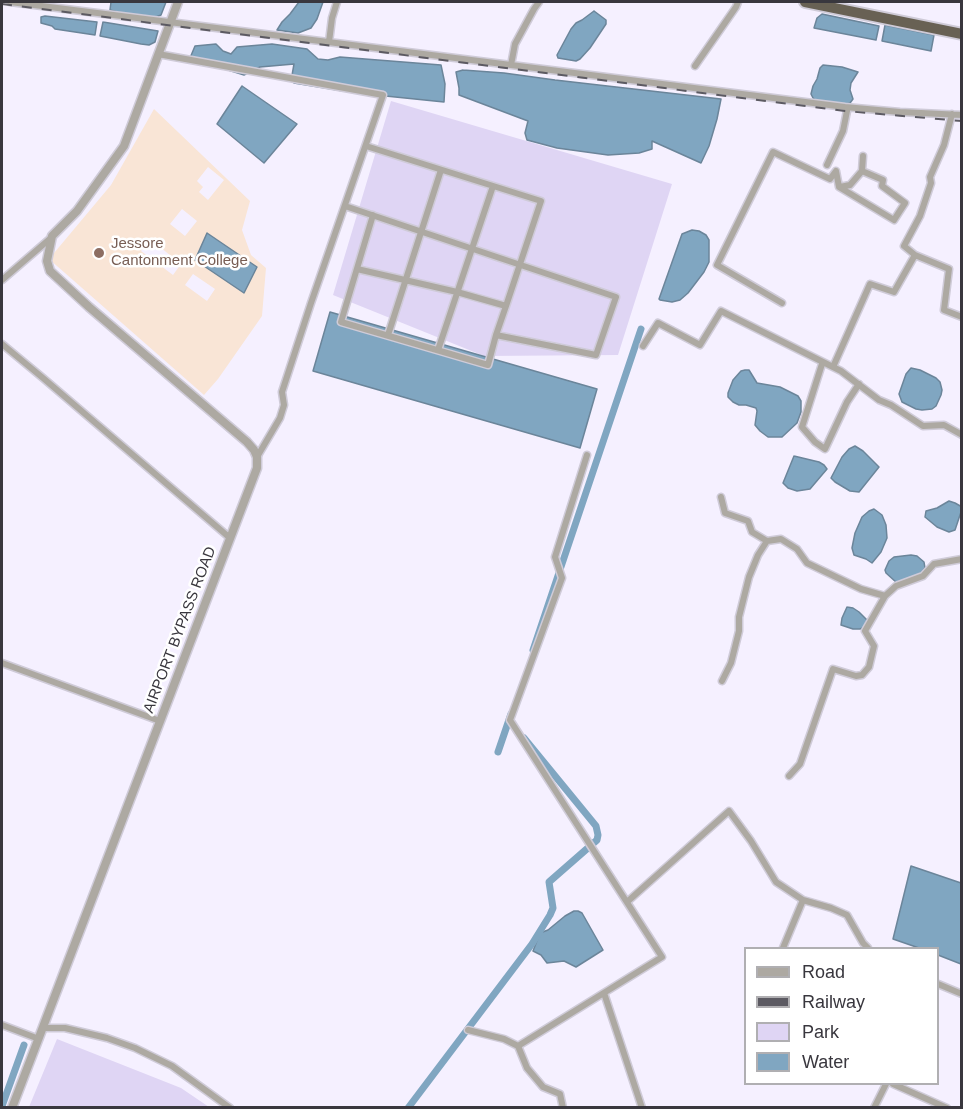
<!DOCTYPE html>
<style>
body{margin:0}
#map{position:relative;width:963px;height:1109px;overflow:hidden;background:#f5f0ff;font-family:Arial,sans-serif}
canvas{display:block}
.frame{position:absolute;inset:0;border:3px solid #39373e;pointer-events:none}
.legend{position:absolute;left:744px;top:947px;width:195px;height:138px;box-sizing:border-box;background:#fff;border:2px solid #b0afb2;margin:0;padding:8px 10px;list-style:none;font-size:18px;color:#39373e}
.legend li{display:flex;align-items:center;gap:12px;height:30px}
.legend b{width:30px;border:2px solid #b0afb2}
</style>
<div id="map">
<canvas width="963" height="1109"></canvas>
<div class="frame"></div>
<ul class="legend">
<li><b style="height:8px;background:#ada9a2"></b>Road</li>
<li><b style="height:8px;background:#5c5a62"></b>Railway</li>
<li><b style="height:16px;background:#dfd5f4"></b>Park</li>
<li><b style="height:16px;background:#80a6c1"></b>Water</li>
</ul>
</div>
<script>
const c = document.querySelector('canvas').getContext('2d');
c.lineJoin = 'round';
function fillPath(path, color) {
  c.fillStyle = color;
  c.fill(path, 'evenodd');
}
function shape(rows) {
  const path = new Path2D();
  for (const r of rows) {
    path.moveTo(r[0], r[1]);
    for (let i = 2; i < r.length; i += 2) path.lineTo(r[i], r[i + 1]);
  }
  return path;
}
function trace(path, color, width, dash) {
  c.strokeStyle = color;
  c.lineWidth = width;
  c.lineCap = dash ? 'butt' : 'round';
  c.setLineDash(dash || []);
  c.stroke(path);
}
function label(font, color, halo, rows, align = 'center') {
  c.font = font + ' Arial,sans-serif';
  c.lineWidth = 5;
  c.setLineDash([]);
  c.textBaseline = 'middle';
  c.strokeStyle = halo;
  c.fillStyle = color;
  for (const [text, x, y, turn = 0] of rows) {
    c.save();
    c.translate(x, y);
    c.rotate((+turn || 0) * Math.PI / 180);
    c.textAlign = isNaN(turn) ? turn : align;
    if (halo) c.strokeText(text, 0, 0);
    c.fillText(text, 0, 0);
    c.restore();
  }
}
fillPath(shape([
 [154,109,250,201,242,230,251,255,266,268,262,316,218,379,204,395,49,259,111,185],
 [208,167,224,180,208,200,199,192,203,187,197,181],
 [182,209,197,221,185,236,170,224],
 [150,239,181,264,173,275,141,251],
 [193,274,215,289,207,301,185,285]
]), '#f9e5d6');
fillPath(shape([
 [391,101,672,184,618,355,484,356,333,295],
 [57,1039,181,1088,209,1107,29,1107]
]), '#dfd5f4');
const water = shape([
 [111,2,166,2,161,15,156,17,121,13,110,10,111,2],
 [299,2,323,2,317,19,311,28,298,33,277,30,282,22,290,14,299,2],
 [594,11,606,20,606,24,590,48,580,59,576,61,558,58,557,55,571,29,576,23,582,20,594,11],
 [822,14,879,26,876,40,814,28,817,18,822,14],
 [45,16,97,22,95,35,55,29,52,26,41,23,41,17,45,16],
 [103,22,158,31,155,42,149,45,141,44,100,36,103,22],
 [885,25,934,35,931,51,882,41,885,25],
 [216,44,223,51,231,54,237,47,272,44,307,49,318,59,328,60,340,57,441,65,445,84,444,102,366,94,358,91,343,91,294,83,291,81,294,64,260,67,244,75,190,58,195,46,216,44],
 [823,65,842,67,858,72,851,83,850,90,853,99,850,103,842,105,816,101,813,98,811,94,813,86,817,79,820,68,823,65],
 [463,70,504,73,555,80,721,99,717,119,709,146,701,163,652,141,652,149,639,153,608,155,557,148,527,140,525,133,528,121,459,95,459,88,456,72,463,70],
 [242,86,297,124,264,163,217,124,242,86],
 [692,230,699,231,706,235,709,240,709,262,704,272,688,293,680,300,672,302,660,300,659,299,682,234,692,230],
 [207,233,257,267,244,293,195,260,207,233],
 [330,312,597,389,580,448,313,371,330,312],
 [911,368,920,370,936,378,940,382,942,390,941,395,936,406,932,409,922,410,916,409,902,402,899,394,906,374,911,368],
 [745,370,749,370,757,383,780,387,798,396,801,401,801,412,797,423,782,437,768,437,760,431,755,425,757,411,756,408,746,405,739,405,733,402,728,397,728,393,733,380,741,371,745,370],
 [855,446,863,451,879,467,859,492,850,491,835,482,831,478,842,457,849,449,855,446],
 [794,456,819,462,824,465,827,469,810,489,797,491,788,488,783,483,794,456],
 [949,501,955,503,962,507,961,512,955,530,949,532,937,527,925,517,926,511,937,508,949,501],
 [874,509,882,515,886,525,887,538,881,552,872,563,866,559,854,555,852,548,855,533,862,517,869,511,874,509],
 [911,555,917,556,924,562,925,568,921,573,905,582,897,583,886,573,885,570,889,561,894,557,911,555],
 [847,607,853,608,859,612,867,620,865,627,860,629,853,629,841,625,842,618,847,607],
 [911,866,961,883,961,964,938,955,938,948,919,948,893,939,911,866],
 [574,911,578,911,582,913,603,950,576,967,564,961,547,963,541,955,533,951,540,933,548,930,565,916,574,911]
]);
fillPath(water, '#80a6c1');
trace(water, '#6b859a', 1.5);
trace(shape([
 [533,650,641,329],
 [498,752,511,714],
 [2,1106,24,1045],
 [408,1108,532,944,550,915,553,908,549,882,597,840,598,835,596,826,524,738]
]), '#80a6c1', 7);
const minor = shape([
 [10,2,845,107,900,112,962,115],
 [329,42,332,18,337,2],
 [158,54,383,95,311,303,282,392,284,405,280,418,257,457],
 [511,65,515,44,534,9,539,2],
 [695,66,736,7,738,2],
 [827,165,843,131,847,111],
 [840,187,850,185,862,171],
 [345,206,616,297,596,355,496,335,488,365,341,322,373,215],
 [915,255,949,269,944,310,962,317],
 [357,269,457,292,506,306,541,201,366,146],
 [2,280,52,237],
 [782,303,717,265,773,152,830,179,836,171,839,187,894,220,905,203,882,186,883,180,862,171,863,156],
 [388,335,441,170],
 [496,335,506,306],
 [2,344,43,378,230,538],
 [643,346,658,323,700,345,721,311,841,371,879,400,891,405,923,426,944,425,962,435],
 [438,350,493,186],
 [822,364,802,427,815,442,825,449,847,402,859,384],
 [833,367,870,284,894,292,915,255,904,246,920,216,931,183,930,177,944,145,952,114],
 [721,497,725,513,748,521,752,532,767,541],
 [2,663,160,721],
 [722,681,731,663,739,631,739,617,749,577,758,555,767,541,781,539,797,549,807,563,861,589,885,596,896,586,923,576,934,564,962,559],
 [789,776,800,764,833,669,856,676,862,675,869,667,874,646,865,631,885,596],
 [627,902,729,811,751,841,776,882,803,900,831,908,847,915,863,943,868,948],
 [783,948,803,900],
 [938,984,962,994],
 [604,993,642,1108],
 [2,1025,39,1039],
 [43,1028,65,1028,107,1038,135,1048,172,1066,230,1108],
 [468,1030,504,1039,518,1046,527,1068,543,1087,560,1094,563,1108],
 [518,1046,662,957,510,720,562,578,555,557,587,455],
 [893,1084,947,1108],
 [874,1108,886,1084]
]);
const tertiary = shape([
 [12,1108,257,468,257,457,254,450,247,442,89,307,50,271,47,261,52,236,77,211,124,146,178,2]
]);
const trunk = shape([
 [805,2,962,34]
]);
trace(minor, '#cfcbd8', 9);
trace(tertiary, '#cfcbd8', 11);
trace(trunk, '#cfcbd8', 14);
trace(minor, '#ada9a2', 6);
trace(tertiary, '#ada9a2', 8);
trace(trunk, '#686154', 10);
trace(shape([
 [2,4,845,111,962,121]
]), '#5c5a62', 2, [10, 10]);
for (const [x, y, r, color] of [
 [99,253,6,"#8d6e63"]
]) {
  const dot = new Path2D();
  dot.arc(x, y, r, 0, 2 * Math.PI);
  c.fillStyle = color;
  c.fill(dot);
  trace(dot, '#fff', 2);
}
label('15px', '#785e54', '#fff', [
 ["Jessore",111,244],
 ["Cantonment College",111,261]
], 'left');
label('15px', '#39373e', '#fff', [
 ["AIRPORT BYPASS ROAD",180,630,-69]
]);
</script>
